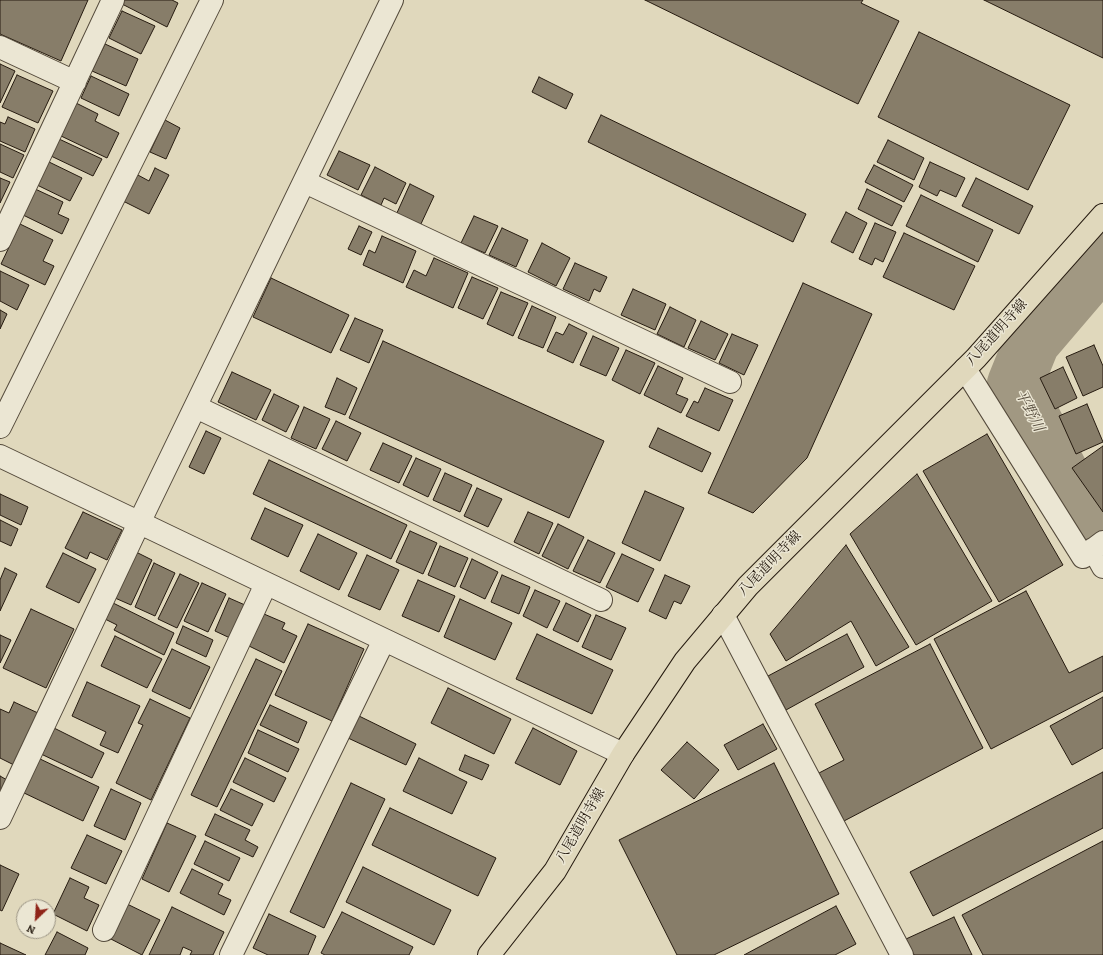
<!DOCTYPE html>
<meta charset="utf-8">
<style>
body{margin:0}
#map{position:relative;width:1103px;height:955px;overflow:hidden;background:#e0d8bc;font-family:Alegreya,serif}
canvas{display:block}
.north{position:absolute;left:16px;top:899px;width:40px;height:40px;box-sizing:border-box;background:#ebe6d3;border:1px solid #9c9585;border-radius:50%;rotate:205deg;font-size:11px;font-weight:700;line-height:16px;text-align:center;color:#261b10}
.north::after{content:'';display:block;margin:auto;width:14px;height:18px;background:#8f2418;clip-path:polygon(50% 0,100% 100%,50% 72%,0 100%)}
</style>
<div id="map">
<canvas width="1103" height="955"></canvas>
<div class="north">N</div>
</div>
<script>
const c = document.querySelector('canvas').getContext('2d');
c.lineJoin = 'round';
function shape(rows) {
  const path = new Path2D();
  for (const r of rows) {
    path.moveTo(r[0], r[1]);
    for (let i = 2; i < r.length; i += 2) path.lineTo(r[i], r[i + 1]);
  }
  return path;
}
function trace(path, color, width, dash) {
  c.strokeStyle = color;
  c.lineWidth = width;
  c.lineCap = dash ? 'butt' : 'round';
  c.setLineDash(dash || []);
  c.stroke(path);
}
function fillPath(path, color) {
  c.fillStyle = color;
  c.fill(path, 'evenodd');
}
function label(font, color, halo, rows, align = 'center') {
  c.font = font + ' Alegreya,"Noto Serif JP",serif';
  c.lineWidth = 3;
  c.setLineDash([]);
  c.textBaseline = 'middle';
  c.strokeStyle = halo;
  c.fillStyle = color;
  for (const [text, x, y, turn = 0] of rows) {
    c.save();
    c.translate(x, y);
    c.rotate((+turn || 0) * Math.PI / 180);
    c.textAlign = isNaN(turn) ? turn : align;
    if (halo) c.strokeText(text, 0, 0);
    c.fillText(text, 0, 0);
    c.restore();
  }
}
trace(shape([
 [1091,532,1015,384,1032,342,1103,259]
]), '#a19882', 56);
const building = shape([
 [0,0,88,0,61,61,0,34,0,0],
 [124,0,172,0,178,3,167,27,122,4,124,0],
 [645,0,863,0,861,3,899,21,858,104,645,0],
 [984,0,1103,0,1103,58,984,0],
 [122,11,155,26,141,54,109,38,122,11],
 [919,32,1070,105,1028,190,878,117,919,32],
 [105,44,138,59,126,86,92,71,105,44],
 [0,64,15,71,0,103,0,64],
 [17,75,53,91,38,123,2,107,17,75],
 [91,76,129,94,119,116,81,98,91,76],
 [539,77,573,94,566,109,532,92,539,77],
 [74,102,98,114,95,121,119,133,107,158,59,135,74,102],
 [601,115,806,214,793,242,588,142,601,115],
 [8,117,35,129,25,152,0,141,0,122,5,124,8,117],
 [165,120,180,128,166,159,150,152,165,120],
 [59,139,102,159,93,176,51,156,59,139],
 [888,140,924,158,914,180,877,162,888,140],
 [0,144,24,155,13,178,0,172,0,144],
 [339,151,370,165,358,190,327,175,339,151],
 [47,161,82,178,70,201,35,184,47,161],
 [930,162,965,178,956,197,940,190,937,196,919,187,930,162],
 [874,165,913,185,904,202,865,182,874,165],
 [375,167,406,183,396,204,384,198,381,205,361,195,375,167],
 [155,168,169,175,149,214,123,201,136,174,149,181,155,168],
 [0,178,10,182,0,203,0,178],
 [976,178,1033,206,1019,234,962,206,976,178],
 [410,184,434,196,420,226,396,215,410,184],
 [33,188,63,202,58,214,69,219,62,234,21,214,33,188],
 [867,189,902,206,892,226,858,209,867,189],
 [921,195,993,230,978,262,906,226,921,195],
 [846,212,867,223,853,253,831,242,846,212],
 [474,216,498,226,485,253,461,243,474,216],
 [875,223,896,232,883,262,875,258,872,265,859,259,875,223],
 [20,224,53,240,43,261,54,266,45,285,1,264,20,224],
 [359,226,372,232,361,255,348,249,359,226],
 [502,228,528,240,516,267,489,255,502,228],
 [904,233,975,266,954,310,883,277,904,233],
 [382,236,416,251,403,283,363,265,369,250,375,253,382,236],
 [542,243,570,258,556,286,528,272,542,243],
 [434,258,468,273,453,308,406,287,414,270,426,276,434,258],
 [575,263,607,277,600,292,594,289,589,301,563,289,575,263],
 [0,271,29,285,17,310,0,301,0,271],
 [472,277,498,288,483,319,458,308,472,277],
 [271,278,349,315,331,353,253,317,271,278],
 [803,283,872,314,807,458,753,513,708,493,803,283],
 [633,289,666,304,655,330,621,315,633,289],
 [501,292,528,303,513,336,487,324,501,292],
 [532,306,556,317,543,348,518,338,532,306],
 [670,307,696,320,684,347,657,334,670,307],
 [0,310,7,314,0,329,0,310],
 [355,318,383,330,369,363,340,350,355,318],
 [701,321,728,334,715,360,688,348,701,321],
 [569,324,587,333,573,363,547,351,556,332,563,335,569,324],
 [732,334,758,345,744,375,719,363,732,334],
 [593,336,619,348,606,376,580,365,593,336],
 [383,341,604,441,569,518,349,418,383,341],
 [1094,345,1103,366,1103,387,1083,396,1066,357,1094,345],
 [626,350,655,363,640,394,612,380,626,350],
 [658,366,683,378,676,394,688,399,681,413,644,395,658,366],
 [1063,367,1077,398,1055,409,1040,378,1063,367],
 [232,372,271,390,256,420,218,402,232,372],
 [337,378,357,388,345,415,325,407,337,378],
 [705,388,733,400,719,431,686,416,694,401,698,403,705,388],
 [274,394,299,406,286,432,262,420,274,394],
 [1087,404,1103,442,1076,454,1059,416,1087,404],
 [304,407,330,419,316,449,291,438,304,407],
 [336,421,361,433,347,461,322,449,336,421],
 [658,428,711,453,702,472,649,447,658,428],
 [206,431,221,438,204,474,189,467,206,431],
 [987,434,1063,565,999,602,923,471,987,434],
 [383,443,412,456,399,483,370,470,383,443],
 [1103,446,1103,512,1072,468,1103,446],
 [416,458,441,469,428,497,403,485,416,458],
 [269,460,407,525,391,559,253,494,269,460],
 [445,473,472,485,460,512,433,500,445,473],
 [917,474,992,601,916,645,850,534,917,474],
 [477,488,502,499,488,527,464,516,477,488],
 [645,491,684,508,660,561,622,543,645,491],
 [0,494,28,507,21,525,0,515,0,494],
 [265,508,303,525,288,557,251,539,265,508],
 [83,512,122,530,107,560,90,552,87,559,65,548,83,512],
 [528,512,553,523,539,554,514,542,528,512],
 [0,520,18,529,11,546,0,541,0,520],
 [558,524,584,537,568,569,542,556,558,524],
 [410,531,437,543,423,574,396,562,410,531],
 [318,534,357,553,339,590,300,571,318,534],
 [588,540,615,553,600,583,573,571,588,540],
 [846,545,909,647,876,666,851,621,786,661,770,634,846,545],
 [440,546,468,558,455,587,428,575,440,546],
 [136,552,152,560,131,605,115,598,136,552],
 [63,553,96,569,79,603,46,587,63,553],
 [622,554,654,569,638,602,606,587,622,554],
 [367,555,399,570,380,610,348,596,367,555],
 [472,559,498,572,485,599,460,587,472,559],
 [154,563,175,573,155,616,135,607,154,563],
 [5,568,17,574,0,611,0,580,5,568],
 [180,574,199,583,177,628,158,619,180,574],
 [502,575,530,587,519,614,491,602,502,575],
 [665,575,690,586,681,604,674,601,666,619,649,611,665,575],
 [418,580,455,596,439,632,402,616,418,580],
 [202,583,226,594,208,632,184,621,202,583],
 [535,590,560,601,547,628,523,616,535,590],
 [1026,591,1069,673,1103,656,1103,691,991,749,934,639,1026,591],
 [229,598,245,605,230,638,215,631,229,598],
 [460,599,512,623,495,660,444,637,460,599],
 [111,602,174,633,164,655,114,630,117,625,103,618,111,602],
 [566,603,591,615,578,642,553,630,566,603],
 [31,609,74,629,46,688,3,668,31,609],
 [264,614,285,623,282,629,297,636,284,663,249,646,264,614],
 [596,615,626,628,611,660,582,647,596,615],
 [308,624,364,649,332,721,275,695,308,624],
 [183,626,213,640,206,657,176,643,183,626],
 [537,634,613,670,592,714,516,679,537,634],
 [847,634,864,667,786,710,768,676,847,634],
 [0,635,11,640,0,663,0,635],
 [115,636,162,659,147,688,101,666,115,636],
 [930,644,983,748,844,821,819,773,844,760,815,704,930,644],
 [172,649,210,667,190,709,152,691,172,649],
 [256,659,282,671,217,807,191,795,256,659],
 [87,682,140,706,118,753,100,745,106,732,72,716,87,682],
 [448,688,511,719,494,754,431,723,448,688],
 [1103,697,1103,748,1072,765,1050,726,1103,697],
 [150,699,190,718,151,800,116,783,143,725,138,723,150,699],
 [14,702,38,713,14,765,0,758,0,709,9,713,14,702],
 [270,705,307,722,298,743,260,725,270,705],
 [359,716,416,744,406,765,348,738,359,716],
 [763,724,777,749,738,770,724,745,763,724],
 [54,728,104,753,92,778,41,754,54,728],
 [533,728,577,751,560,785,515,763,533,728],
 [258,730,299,749,288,772,248,753,258,730],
 [687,742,719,770,694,799,661,770,687,742],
 [465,755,489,765,482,780,459,770,465,755],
 [38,758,99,787,83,821,22,792,38,758],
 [245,758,286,778,274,802,233,782,245,758],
 [419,758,467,782,452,814,403,791,419,758],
 [774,763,839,894,714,955,677,955,619,840,774,763],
 [1103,772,1103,828,933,916,910,872,1103,772],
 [0,776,7,780,0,795,0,776],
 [351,783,385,799,324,928,290,912,351,783],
 [111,789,141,803,125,840,94,826,111,789],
 [231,789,263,804,252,826,220,810,231,789],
 [390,808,496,858,478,896,372,845,390,808],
 [215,814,250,830,245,840,258,847,253,857,205,835,215,814],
 [167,823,196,836,169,892,142,879,167,823],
 [87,835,122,851,106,884,71,868,87,835],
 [205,841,240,858,229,881,194,864,205,841],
 [1103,841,1103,955,983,955,962,915,1103,841],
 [0,865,19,874,2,911,0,910,0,865],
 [363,867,451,910,434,945,346,902,363,867],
 [192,869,223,884,218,894,231,900,224,915,180,893,192,869],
 [70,878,89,887,84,898,99,905,87,931,53,914,70,878],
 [125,903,160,920,142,955,107,937,125,903],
 [836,906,856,944,835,955,744,955,836,906],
 [172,907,224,932,213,955,190,955,192,951,183,947,180,955,149,955,172,907],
 [342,912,413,947,409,955,325,955,321,953,342,912],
 [269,914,316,936,308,955,268,955,253,948,269,914],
 [954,917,972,955,914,955,906,939,954,917],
 [57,932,88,948,85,955,45,955,57,932],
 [0,943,26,955,0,955,0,943]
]);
fillPath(building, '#877d69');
trace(building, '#261b10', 1);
const minor = shape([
 [0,47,75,82],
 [305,182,730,382],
 [0,240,113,0],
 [965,369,1083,557,1103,542],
 [196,407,601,600],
 [0,427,212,0],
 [0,456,623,754],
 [1093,549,1103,567],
 [723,615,902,955],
 [0,818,139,523,392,0],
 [104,930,266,584],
 [231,955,384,640]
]);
const major = shape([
 [489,955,555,871,623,754,685,661,748,586,976,358,1103,215]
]);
trace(minor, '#544a3b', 24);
trace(major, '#261b10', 24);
trace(minor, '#ebe6d3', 22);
trace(major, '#e0d8bc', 22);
label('14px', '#261b10', '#ebe6d3', [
 ["八尾道明寺線",997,333,-48],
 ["八尾道明寺線",770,564,-46],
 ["八尾道明寺線",581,826,-60]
]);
label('italic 15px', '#574d3e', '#ebe6d3', [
 ["平野川",1029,411,63]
]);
</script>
